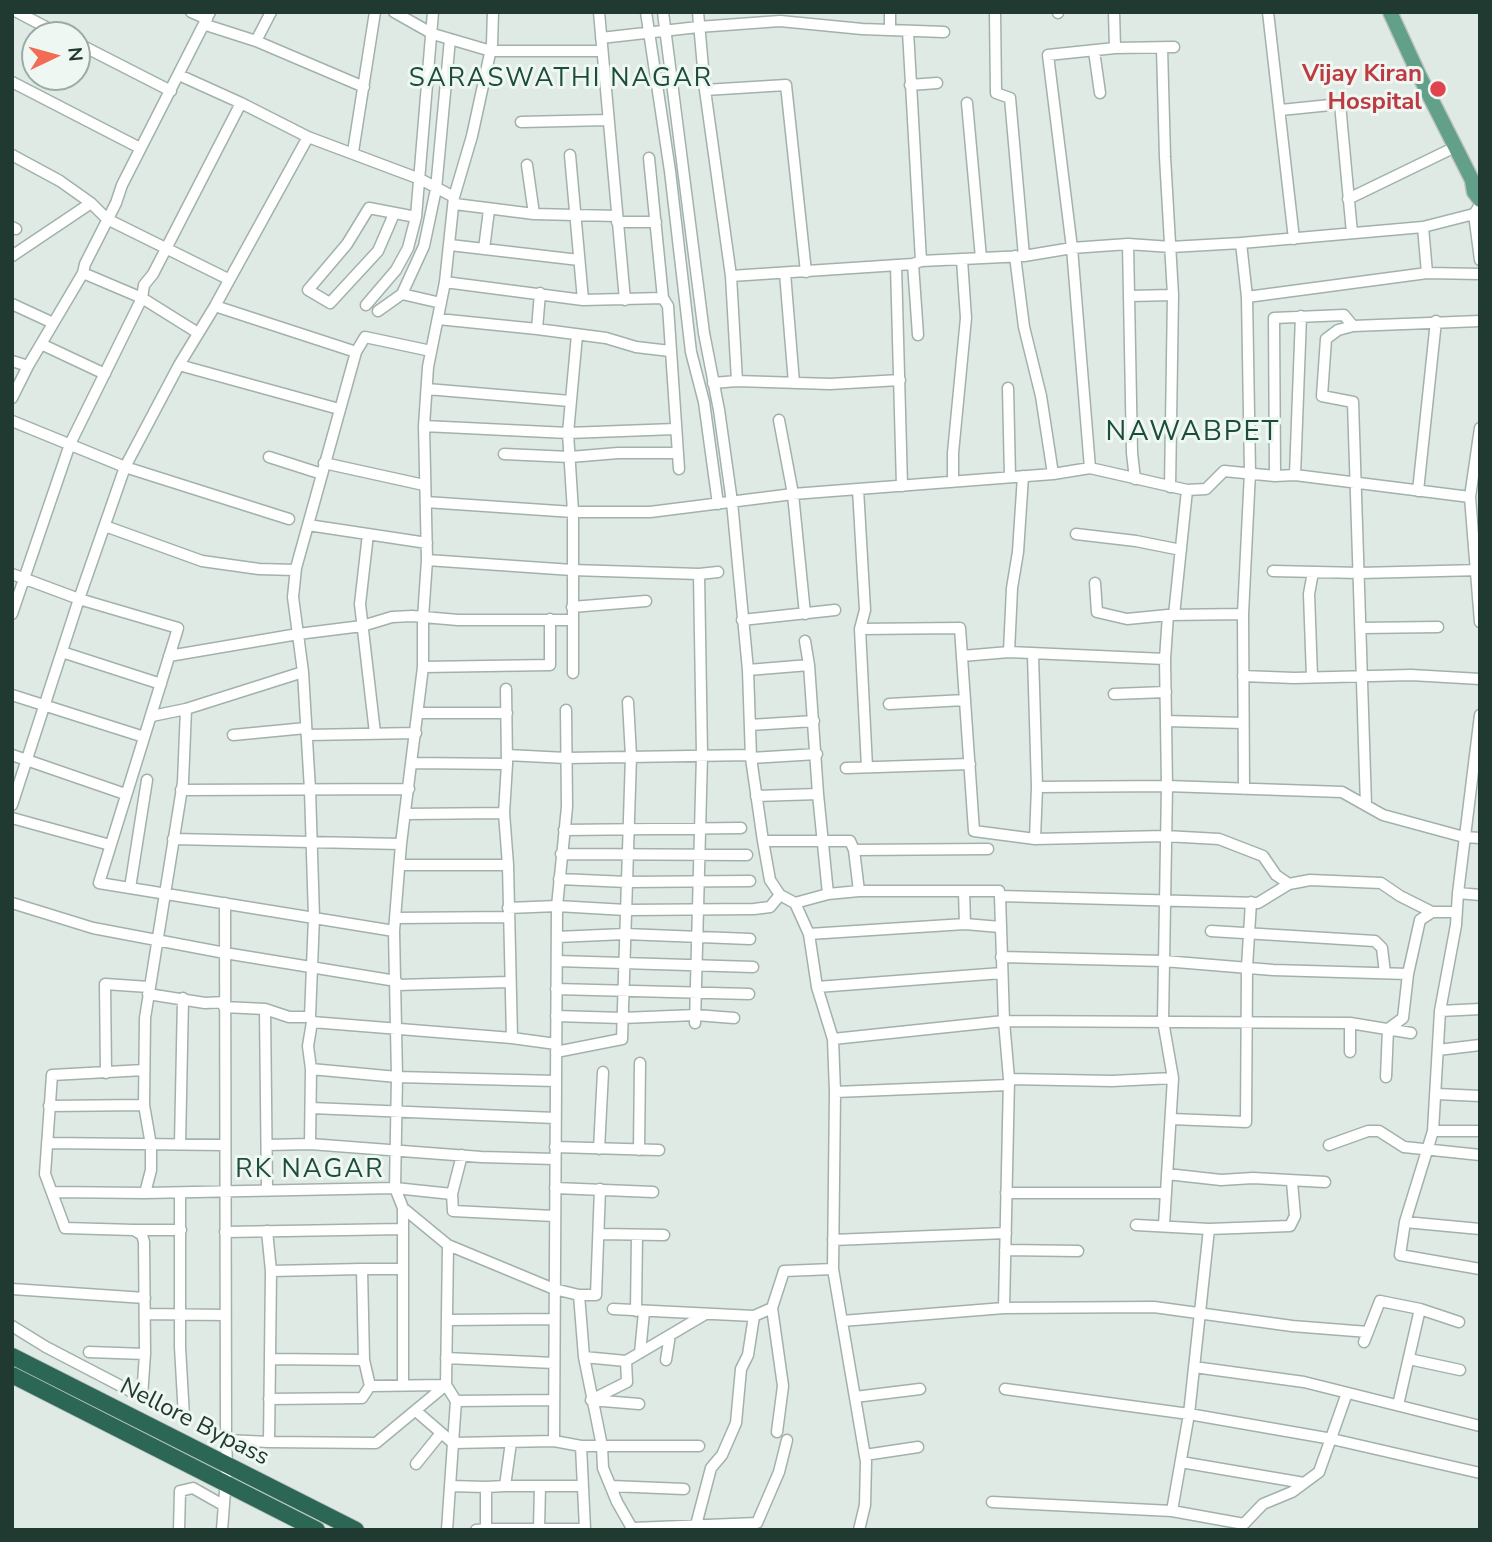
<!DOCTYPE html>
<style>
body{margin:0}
#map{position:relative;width:1492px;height:1542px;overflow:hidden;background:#dfeae4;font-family:"Nunito Sans",sans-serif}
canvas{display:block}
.frame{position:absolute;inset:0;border:14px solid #203a31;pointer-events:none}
.north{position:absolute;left:21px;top:21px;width:70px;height:70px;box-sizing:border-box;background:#eff7f2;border:2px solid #9caba5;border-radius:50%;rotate:85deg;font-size:19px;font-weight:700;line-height:28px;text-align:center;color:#203a31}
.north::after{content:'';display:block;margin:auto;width:24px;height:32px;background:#f26c55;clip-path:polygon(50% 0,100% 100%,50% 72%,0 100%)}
</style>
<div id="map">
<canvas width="1492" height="1542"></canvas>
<div class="frame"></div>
<div class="north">N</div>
</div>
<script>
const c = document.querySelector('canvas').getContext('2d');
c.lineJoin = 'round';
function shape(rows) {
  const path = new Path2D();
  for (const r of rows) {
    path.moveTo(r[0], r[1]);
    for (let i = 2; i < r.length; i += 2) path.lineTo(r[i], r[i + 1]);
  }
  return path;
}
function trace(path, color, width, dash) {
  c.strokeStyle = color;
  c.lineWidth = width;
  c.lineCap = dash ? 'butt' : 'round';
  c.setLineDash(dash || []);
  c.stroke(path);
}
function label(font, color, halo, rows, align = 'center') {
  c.font = font + ' "Nunito Sans",sans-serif';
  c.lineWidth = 6;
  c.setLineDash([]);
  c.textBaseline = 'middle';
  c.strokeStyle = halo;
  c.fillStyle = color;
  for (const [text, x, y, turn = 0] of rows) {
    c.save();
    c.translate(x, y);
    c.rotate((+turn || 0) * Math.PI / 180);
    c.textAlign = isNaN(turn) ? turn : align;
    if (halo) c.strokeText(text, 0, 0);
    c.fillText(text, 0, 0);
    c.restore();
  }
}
const minor = shape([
 [17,12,61,35],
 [191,12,207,19],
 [394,12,433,34,491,51,602,51],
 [599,12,625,300],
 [646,12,670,171,691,352,704,402,718,504],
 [663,12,704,333,719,410,732,502,748,670,751,758,763,841,770,880,780,895,795,903,809,934,817,987,833,1039,835,1092,833,1269,866,1462,865,1505,859,1530],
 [698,12,705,90,731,276,737,381],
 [890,12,890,30],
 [995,12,996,93,1010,98,1024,256],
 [1114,12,1115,48],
 [1268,12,1294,239],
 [1058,13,1058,12],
 [206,25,256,41,364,87],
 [601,38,698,27,780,21,862,29,944,32],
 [256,41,271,12],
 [77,43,171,91],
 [1162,48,1165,157,1173,295,1170,487],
 [1094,51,1100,93],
 [179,75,241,103,308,137,420,179,454,197],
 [12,82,140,148],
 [910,85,937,83],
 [705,90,786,85,806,272],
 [967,103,981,258],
 [1281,110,1340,104,1352,233],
 [521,122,608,120],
 [353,152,375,12],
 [12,155,60,181,91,203,107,219,228,279],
 [570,155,583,300],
 [649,158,663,298,668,306,679,469],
 [527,165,534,214],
 [1348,199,1447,151],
 [455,204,534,214,617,216],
 [1478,208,1474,214,1480,260],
 [394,214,378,251,330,303,308,290,347,244,369,208,416,217],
 [617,222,656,222],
 [12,227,16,229],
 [1423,227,1427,273,1480,274],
 [1241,243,1247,297],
 [1128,244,1129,296],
 [450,245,579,260],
 [484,249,489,210],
 [12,256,91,203],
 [1015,256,1024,327,1041,396,1053,474],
 [921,261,1024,256,1072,248,1128,244,1171,247,1241,243,1423,227,1474,214],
 [913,264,918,335],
 [896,265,902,486],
 [83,273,142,298,198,333],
 [785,273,794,383],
 [731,276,913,264,921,261,908,31],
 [445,282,583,300,663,298],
 [402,294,441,303],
 [12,304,53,323],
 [366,305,396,270,408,248,416,217,433,12],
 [215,306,356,352],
 [378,311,402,294,424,246,436,189,450,39],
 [438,319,537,329,606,338,636,347,670,351],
 [537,329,540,293],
 [41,344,105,374],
 [12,361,28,366],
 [179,365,339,409],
 [713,383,737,381,830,384,900,380],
 [1008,388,1010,477],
 [427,389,570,401],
 [12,398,28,366,83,273,85,264,116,203,122,185,210,12],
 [779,420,793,494,805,614],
 [12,421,125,467,289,519],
 [424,426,568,433,675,429],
 [1480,428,1470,497,1480,622],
 [504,454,570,457,618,453,677,453],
 [269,457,322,474],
 [324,463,424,485],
 [1090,468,1072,248,1048,55,1115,48,1174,47],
 [1295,475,1301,316],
 [1275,476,1274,318,1344,315,1353,326],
 [1135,479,1132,453,1129,296,1173,295],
 [953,481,953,453,966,318,962,260],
 [858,489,865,610,860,629,867,767],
 [1418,491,1436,321],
 [426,502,573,512,650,512,793,494,1053,474,1090,468,1187,490,1206,489,1224,471,1275,476,1295,475,1470,497],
 [308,525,427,543],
 [105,526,202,561,259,569,295,570],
 [368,534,360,604,375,733],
 [1076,534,1136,541,1181,550],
 [427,560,572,570,699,574,718,572],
 [1273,571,1360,573,1480,570],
 [12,574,79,599,178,628,99,883,394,931],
 [1095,583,1097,612,1127,619,1168,615,1243,614],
 [572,607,646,601],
 [12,614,70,444,142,298,144,285,153,274,241,103],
 [1174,615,1187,490],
 [742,620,835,610],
 [1361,628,1438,627],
 [860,629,960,628,974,831,1035,839,1165,836,1219,839,1263,856,1276,875,1289,884],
 [805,641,809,665,818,794,828,894],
 [62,652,161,684],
 [1009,652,1012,588,1018,552,1023,476],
 [1033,655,1037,787,1035,839],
 [169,656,298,634,362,626,392,617,412,616,458,620,573,620],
 [962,656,1009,652,1165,659],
 [423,667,550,665,550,619],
 [748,670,809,665],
 [573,673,573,512,568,433,577,335],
 [1243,676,1294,678,1411,675,1480,679],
 [1312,677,1309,594,1313,572],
 [506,689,507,764,504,813,508,865,512,1038],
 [1114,694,1166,692],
 [12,695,144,737],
 [889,704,965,700],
 [186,709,183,782,145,1018,144,1105,151,1145,151,1170,145,1193,395,1188,397,1077,394,931,401,844,423,667,423,618,427,560,424,426,428,367,445,282,454,197,472,136,492,44,493,12],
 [418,713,507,713],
 [1480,715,1458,893,1456,925,1440,1011,1433,1131,1405,1222,1400,1255,1480,1269],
 [152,716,186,709,303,672],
 [1166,721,1243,723],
 [750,725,814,721],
 [233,735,306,728],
 [307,735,416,733],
 [12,755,125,794],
 [507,755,566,758,751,755],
 [751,758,817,754],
 [412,763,507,764],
 [846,768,970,764],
 [1037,787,1167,786,1342,792,1383,815,1464,837,1480,838],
 [1244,789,1243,614,1250,472,1247,297,1427,273],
 [181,790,409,789],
 [756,796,818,794],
 [12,805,79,599,125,467,179,365,215,306,308,137],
 [1366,805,1353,402,1322,396,1326,339,1338,330,1353,326,1480,321],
 [406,814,504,813],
 [12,818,110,845],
 [564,830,741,828],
 [173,839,401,844],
 [763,841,850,841,854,850,859,891],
 [854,850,988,849],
 [561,854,747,855],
 [401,865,508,865],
 [559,879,627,882,750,881],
 [130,888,147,780],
 [964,891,965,924],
 [1458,893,1480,895],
 [1000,896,1004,1021,1009,1079,1004,1308],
 [12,903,93,928,225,953,396,981],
 [225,903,226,1440,269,1442,271,1271],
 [795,903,828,894,859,891,999,891,1000,896,1258,903,1289,884,1310,880,1381,883,1400,896,1432,912,1456,912],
 [508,908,557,906,626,910,754,909,770,907,780,895],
 [396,918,508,917],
 [1211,931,1375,941,1382,948,1385,973],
 [809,934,965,924,1000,927],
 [557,937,625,934,750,939],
 [1001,957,1164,961,1273,970,1408,974,1420,920,1432,912],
 [557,961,753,967],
 [396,985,510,982],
 [817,987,1002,973],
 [556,989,749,994],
 [148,994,205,1003,225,1002],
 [224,1007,265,1009,289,1017,310,1017],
 [265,1009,267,1191],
 [1440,1011,1480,1009],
 [556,1016,622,1018,696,1015,734,1018],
 [312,1022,512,1038,556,1044],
 [695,1023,702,755,699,574],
 [833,1039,1004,1021,1350,1023,1411,1033],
 [1438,1050,1480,1045],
 [556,1052,622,1039,631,756,628,702],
 [1350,1052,1350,1023],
 [311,1069,397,1077,556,1081],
 [106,1073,105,984,149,987],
 [1386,1077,1388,1029,1403,1018,1408,974],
 [1009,1079,1112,1081,1173,1078],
 [835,1092,1009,1085],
 [1437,1094,1480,1096],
 [49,1106,144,1105],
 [311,1108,555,1118],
 [1171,1119,1246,1122,1247,967,1251,902],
 [1433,1131,1480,1131],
 [47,1143,225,1145],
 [180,1144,183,998],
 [310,1144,311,1069,308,1046,312,1022,310,1017,314,917,310,790,303,672,293,597,296,568,356,352,365,337,431,351],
 [267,1145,310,1144,481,1157,555,1159],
 [1329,1145,1368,1131,1379,1131,1404,1147,1480,1155],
 [555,1147,659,1150],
 [599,1149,603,1072],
 [639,1150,640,1063],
 [1167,1174,1221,1180,1253,1178,1325,1182],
 [555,1188,653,1192],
 [52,1192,145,1193],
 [180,1193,180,1347,184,1417],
 [1006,1193,1166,1193],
 [452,1194,462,1155],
 [403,1208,448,1245,554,1289,579,1295,596,1295,600,1189],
 [1405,1222,1480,1229],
 [1136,1225,1209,1229,1290,1226,1295,1216,1292,1182],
 [1164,1225,1173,1078,1163,1021,1167,786,1165,659,1168,615],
 [403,1229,403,1208,395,1188,452,1194,453,1211,554,1216],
 [135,1230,181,1230],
 [267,1231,271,1271,362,1269,364,1360,370,1386,446,1385,448,1245],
 [225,1232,403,1229,403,1385],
 [599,1234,664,1235],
 [833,1240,1006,1233],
 [1005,1250,1078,1251],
 [362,1269,403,1269],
 [12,1289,145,1298],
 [579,1295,584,1357,602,1446,603,1468,617,1502,633,1530],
 [613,1309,754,1316,772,1308],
 [636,1311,637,1235],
 [145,1314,225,1315],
 [447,1320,554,1319],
 [842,1321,1004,1308,1154,1307,1292,1326,1368,1332],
 [12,1326,46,1347,142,1397,145,1354,144,1242,142,1235,134,1230,65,1228,45,1174,52,1075,144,1070],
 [1364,1342,1380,1301,1420,1309,1459,1322],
 [89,1352,145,1354],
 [640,1353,644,1312],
 [584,1357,626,1361,704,1315],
 [446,1358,554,1363],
 [270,1359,364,1360],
 [1409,1359,1460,1370],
 [666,1360,670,1335],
 [626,1361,627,1382,591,1400,639,1404],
 [1194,1367,1304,1382,1480,1426],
 [1005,1389,1189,1414,1332,1439,1480,1473],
 [855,1397,920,1389],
 [269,1399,362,1398,370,1386],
 [456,1401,453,1443,554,1441,557,906,567,807,566,710],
 [1398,1405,1420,1309],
 [416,1411,453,1443,447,1530],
 [777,1432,783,1386,772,1308,784,1271,833,1269],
 [554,1441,581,1446],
 [269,1442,376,1443,446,1385,456,1401,554,1400],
 [865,1455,918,1447],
 [1181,1462,1304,1483],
 [416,1464,441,1433],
 [450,1486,486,1487],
 [505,1486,583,1486],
 [611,1486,684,1489],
 [992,1502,1172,1511,1244,1524],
 [1172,1511,1189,1414,1209,1229],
 [696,1525,711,1468,722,1455,736,1423,741,1369,748,1355,754,1316],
 [633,1528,757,1523,779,1472,787,1440],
 [1240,1528,1263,1504,1292,1492,1319,1472,1347,1393],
 [486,1529,585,1529,581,1446,699,1446],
 [539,1529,540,1486],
 [179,1530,180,1491,193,1488,223,1505],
 [222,1530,227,1465,226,1440],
 [476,1530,486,1529,486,1487,505,1486,511,1442]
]);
const major = shape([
 [1390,12,1419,75,1472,180,1474,192,1480,200]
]);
const highway = shape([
 [12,1356,356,1530],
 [12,1375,317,1530]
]);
trace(minor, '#a2b2ab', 13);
trace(major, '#bcc4c1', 17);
trace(highway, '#bcc4c1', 18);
trace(minor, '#fff', 10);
trace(major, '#63a08a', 14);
trace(highway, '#2c6755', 16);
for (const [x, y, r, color] of [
 [1438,89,9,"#e0444e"]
]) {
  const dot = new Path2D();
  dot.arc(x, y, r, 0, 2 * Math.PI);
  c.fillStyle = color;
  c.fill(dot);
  trace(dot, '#eff7f2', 2.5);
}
label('bold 24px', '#be3a42', '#eff7f2', [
 ["Vijay Kiran",1422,75],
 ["Hospital",1422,103]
], 'right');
label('24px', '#203a31', '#eff7f2', [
 ["Nellore Bypass",194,1423,27]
]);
c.letterSpacing = '2px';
label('26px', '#1c4c3c', '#eff7f2', [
 ["SARASWATHI NAGAR",561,80],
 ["RK NAGAR",310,1171]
]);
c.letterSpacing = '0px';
c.letterSpacing = '2px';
label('28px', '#1c4c3c', '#eff7f2', [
 ["NAWABPET",1193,433]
]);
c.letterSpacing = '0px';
</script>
